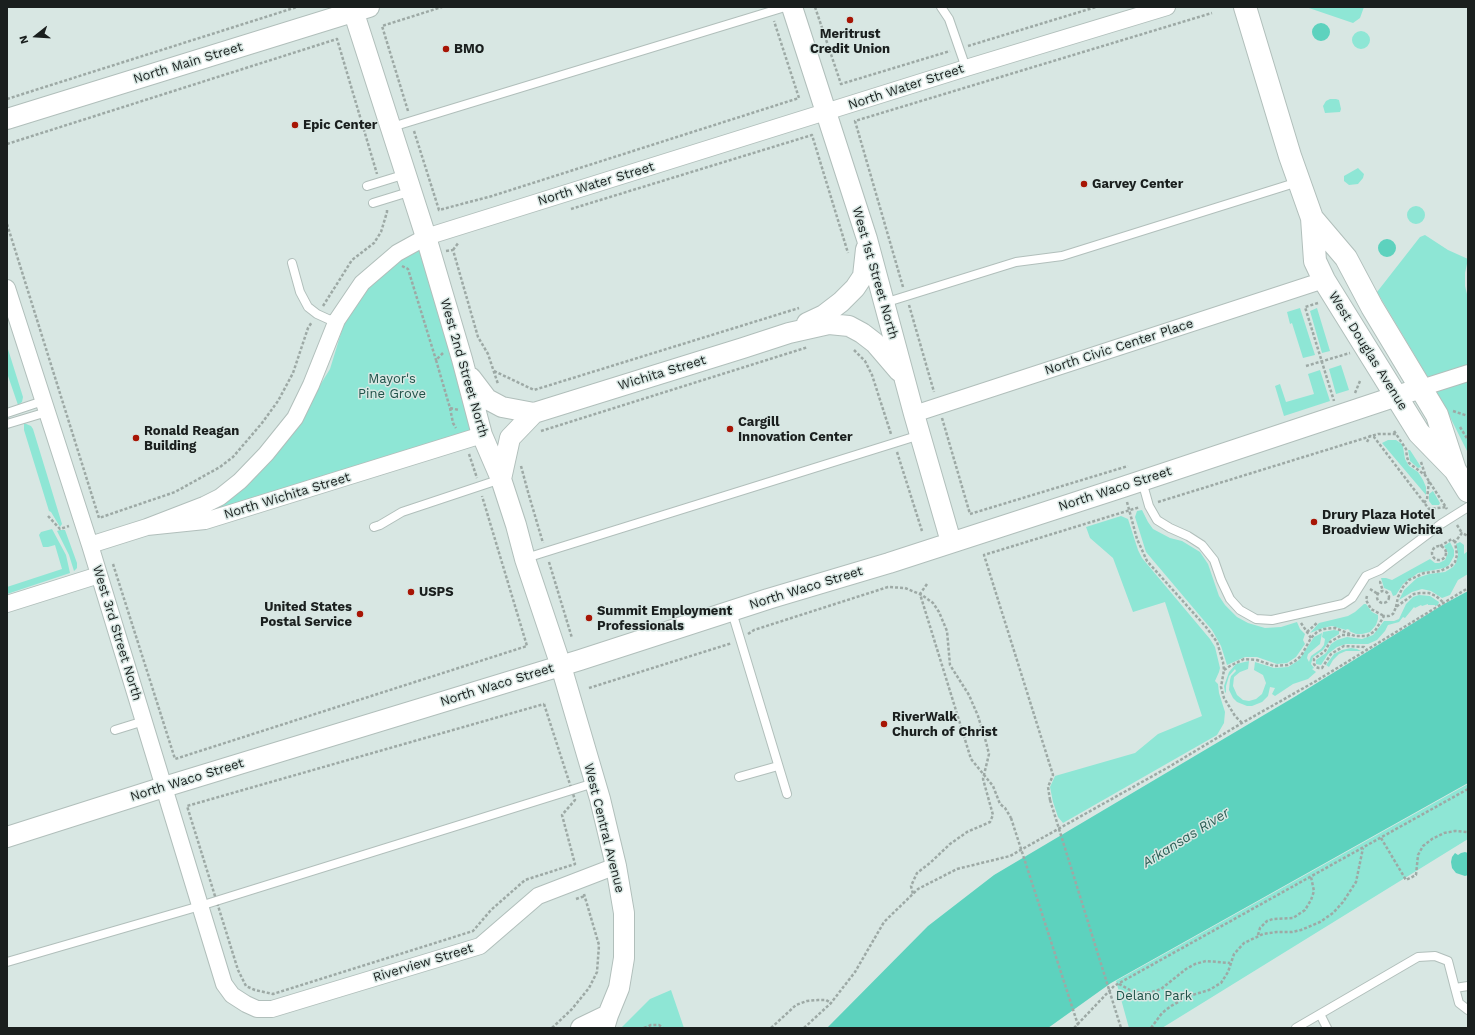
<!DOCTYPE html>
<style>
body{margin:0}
#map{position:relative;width:1475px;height:1035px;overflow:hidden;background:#d8e7e3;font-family:"Work Sans",sans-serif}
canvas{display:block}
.frame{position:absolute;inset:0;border:8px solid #1a1f1e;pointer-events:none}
.north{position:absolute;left:16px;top:16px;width:40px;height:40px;-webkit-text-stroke:3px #d8e7e3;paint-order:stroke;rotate:253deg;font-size:11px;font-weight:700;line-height:16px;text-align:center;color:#1a1f1e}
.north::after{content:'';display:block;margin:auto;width:14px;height:18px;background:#1a1f1e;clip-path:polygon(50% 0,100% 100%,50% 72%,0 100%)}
</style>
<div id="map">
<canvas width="1475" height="1035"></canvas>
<div class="frame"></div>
<div class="north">N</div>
</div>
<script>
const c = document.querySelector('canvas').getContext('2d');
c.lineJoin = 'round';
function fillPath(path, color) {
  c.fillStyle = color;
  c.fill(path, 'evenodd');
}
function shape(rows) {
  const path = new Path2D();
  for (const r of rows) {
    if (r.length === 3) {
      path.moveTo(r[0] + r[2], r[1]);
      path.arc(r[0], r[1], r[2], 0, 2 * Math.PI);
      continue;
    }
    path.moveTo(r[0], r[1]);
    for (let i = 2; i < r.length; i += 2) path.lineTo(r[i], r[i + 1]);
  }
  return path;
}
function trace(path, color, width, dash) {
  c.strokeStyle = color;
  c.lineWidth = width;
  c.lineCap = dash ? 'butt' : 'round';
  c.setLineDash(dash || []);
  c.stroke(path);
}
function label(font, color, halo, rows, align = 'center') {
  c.font = font + ' "Work Sans",sans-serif';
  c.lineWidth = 3;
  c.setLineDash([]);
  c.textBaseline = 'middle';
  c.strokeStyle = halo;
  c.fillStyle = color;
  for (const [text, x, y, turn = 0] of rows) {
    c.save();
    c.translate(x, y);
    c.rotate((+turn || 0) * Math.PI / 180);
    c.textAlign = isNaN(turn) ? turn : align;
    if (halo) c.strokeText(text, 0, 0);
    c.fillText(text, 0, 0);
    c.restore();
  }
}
fillPath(shape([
 [1306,7,1364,7,1360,18,1353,23],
 [1361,40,9],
 [1330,99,1336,99,1339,100,1341,109,1340,112,1325,113,1323,106,1326,101],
 [1358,168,1364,174,1363,178,1358,184,1349,185,1344,181,1344,176],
 [1416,215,9],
 [1425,235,1448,250,1468,259,1465,273,1465,286,1468,298,1468,453,1442,401,1377,292,1420,237],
 [420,247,472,432,196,522,282,447,330,369,345,320,368,285,395,261],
 [1300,308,1315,355,1303,358,1292,323,1290,324,1287,312],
 [1317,308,1330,351,1322,353,1310,311],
 [7,346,23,397,22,402,18,405,7,373],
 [1341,365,1349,390,1336,394,1329,369],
 [1320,370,1330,401,1284,416,1275,386,1280,384,1286,402,1314,394,1308,374],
 [24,423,31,426,33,429,62,524,60,527,51,512,49,511,24,430],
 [1388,440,1396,440,1402,444,1403,447,1405,459,1409,466,1418,472,1423,480,1426,487,1426,495,1382,443],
 [1408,450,1410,450,1421,467,1418,468,1410,461],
 [1433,491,1440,503,1439,505,1432,505,1429,501,1429,494],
 [1142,510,1148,522,1153,529,1170,538,1182,541,1200,552,1208,564,1219,596,1225,605,1237,617,1248,623,1265,628,1281,627,1297,622,1300,629,1305,634,1303,640,1305,644,1296,657,1287,663,1277,664,1257,657,1245,657,1227,665,1221,646,1212,630,1146,552,1135,517,1137,511],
 [1121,516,1128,519,1138,550,1142,558,1210,639,1215,647,1220,668,1219,672,1215,681,1218,684,1219,693,1225,712,1224,723,1217,735,1063,823,1058,817,1053,802,1050,787,1055,776,1135,753,1158,734,1202,716,1165,602,1133,612,1113,558,1090,538,1086,527],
 [52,529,66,555,70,573,7,594,7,587,62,569,55,545,48,547,43,547,39,535,41,532],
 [60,530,65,530,77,563,77,568,74,571,69,555,57,531],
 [1450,542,1454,550,1454,556,1449,565,1444,568,1418,573,1403,584,1396,595,1393,596,1391,591,1384,588,1381,578,1386,578,1392,580,1430,559,1435,563,1439,563,1445,560,1448,553,1444,546],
 [1460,542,1464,545,1464,554,1468,551,1468,574,1458,580,1450,595,1442,598,1431,591,1422,589,1412,592,1399,600,1404,590,1417,578,1429,574,1445,572,1453,567,1456,563,1458,555,1456,544],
 [1419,595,1430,596,1439,602,1438,605,1435,606,1435,605,1428,605,1428,604,1422,606,1421,605,1415,608,1414,607,1405,618,1403,617,1399,622,1388,625,1385,631,1377,640,1368,644,1346,644,1337,647,1328,654,1321,665,1316,664,1316,660,1326,653,1331,644,1337,640,1347,637,1362,639,1373,635,1384,621,1394,621,1399,619,1406,604,1413,597],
 [1364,604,1366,604,1372,612,1378,615,1378,619,1376,625,1370,632,1362,634,1356,634,1349,631,1350,630,1347,629,1346,630,1332,626,1323,628,1310,633,1319,623,1348,616,1355,612],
 [1334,630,1339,631,1339,634,1331,639,1323,650,1313,657,1311,664,1314,668,1312,669,1316,672,1308,679,1293,684,1275,696,1272,694,1275,688,1270,687,1268,696,1262,702,1252,706,1247,706,1237,702,1233,698,1229,690,1230,680,1231,676,1236,671,1235,669,1229,676,1226,686,1226,692,1225,693,1224,686,1229,672,1236,664,1249,661,1248,669,1240,672,1234,677,1233,686,1237,695,1243,700,1249,701,1256,699,1262,694,1266,683,1263,675,1254,670,1255,662,1274,668,1288,667,1299,660,1314,637,1322,633,1320,644,1308,654,1307,658,1309,662,1311,656,1321,649,1324,645,1325,639,1322,637,1323,632],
 [1351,648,1357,649,1361,651,1346,651,1339,654,1333,660,1329,667,1326,665,1334,654,1342,650],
 [1468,784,1468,839,1162,1028,1129,1028,1116,981],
 [671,990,684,1028,621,1028,650,999]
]), '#8ee6d5');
fillPath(shape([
 [1321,32,9],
 [1387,248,9],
 [1468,591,1468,783,1111,983,1048,1028,827,1028,928,926,994,875,1296,696,1444,604],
 [1465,852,1468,853,1468,875,1465,876,1456,873,1452,868,1451,862,1452,857,1455,853,1458,855,1461,853]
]), '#5dd2be');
const service = shape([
 [941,7,949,19,966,68],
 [392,127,785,7],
 [367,186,406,174],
 [373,203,412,191],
 [292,263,300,292,308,307,317,314,328,319,337,320],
 [884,303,1016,262,1062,256,1298,182],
 [7,413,43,401],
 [7,424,47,412],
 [1142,481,1149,506,1157,520,1170,528,1188,536,1202,545,1214,560,1221,580,1230,599,1240,610,1256,619,1272,620,1343,604,1352,598,1366,576,1380,570,1441,524,1468,507],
 [374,527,380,525,402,512,501,479],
 [526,558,920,435],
 [732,612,787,794],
 [115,730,144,721],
 [739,777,778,766],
 [7,962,200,906,594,783],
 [1468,986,1455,988,1459,1003,1468,1010],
 [1320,1014,1327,1028],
 [1296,1028,1418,957,1435,956,1448,961,1455,988]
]);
const minor = shape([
 [7,288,90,545,224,984,232,995,246,1004,257,1009,272,1009,480,946,538,896,616,866],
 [1421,388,1468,373],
 [914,414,1324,280],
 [147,527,204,505,220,497,240,481,266,454,295,418,311,385,337,320,362,283,397,253,426,237,966,68,1167,7],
 [90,545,147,527,205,521,482,435],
 [7,604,99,575]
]);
const tertiary = shape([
 [352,7,426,237,462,359,482,435,501,479,516,525,525,559,561,666,600,799,616,866,624,913,624,958,619,988,608,1015,604,1028],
 [792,7,867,239,914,414,951,542],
 [7,119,369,7],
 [807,323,824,315,841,302,855,288,863,276,866,249],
 [471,378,487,399,502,407,534,413,743,348,789,333,829,324,849,326,862,333,875,343,899,371],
 [501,479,510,438,534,413],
 [7,837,164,787,580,660,768,599,889,563,1123,487,1421,388],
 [581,1028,608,1015]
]);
const secondary = shape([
 [1245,7,1290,156,1312,218,1315,261,1324,280,1419,433,1455,470],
 [1312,218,1346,258,1372,307,1437,415,1455,470,1468,491]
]);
trace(service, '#b1bfbb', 10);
trace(minor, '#b1bfbb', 18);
trace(tertiary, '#b1bfbb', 22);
trace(secondary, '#b1bfbb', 24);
trace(shape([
 [815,7,841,84,950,51],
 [968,46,1096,7],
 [7,99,297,7],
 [408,111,382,26,442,7],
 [414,131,439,210,492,196,799,98,774,21],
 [7,144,337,39,377,174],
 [571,209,812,135,848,253],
 [7,224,99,518,175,492,220,467,233,457,262,423,278,401,293,373,308,328,312,322],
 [453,250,459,242],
 [446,251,453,250,478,337,488,354,498,384],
 [402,266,408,269,436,360],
 [903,287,855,121,1212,13],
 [1318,303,1305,307,1334,401],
 [909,305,934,392],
 [323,306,352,260,374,243,381,232,387,212,387,209],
 [854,350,865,361,872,375,891,434],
 [443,353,436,360,450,408,459,410],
 [1306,366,1350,353],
 [494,371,534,390,799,308],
 [1355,393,1360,381],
 [450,408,453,423,456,428],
 [1453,411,1468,416],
 [942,418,970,514,1128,466],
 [1460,427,1468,440],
 [541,431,808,347],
 [1394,431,1406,449,1407,457,1409,463,1425,475,1447,509],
 [1367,442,1370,436,1374,437,1429,509,1446,507],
 [897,452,922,531],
 [469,454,477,478],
 [1421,462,1425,474],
 [521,466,528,492,543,543],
 [1127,502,1137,539,1147,561,1206,627,1217,642,1223,662,1224,670,1221,687,1224,698,1235,716,1242,723],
 [1158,502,1378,434,1397,434],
 [1424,503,1427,499,1429,481],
 [48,516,60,529,69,526],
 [1457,525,1462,533],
 [1439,553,7],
 [1440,546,1452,539,1455,542],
 [549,562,572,638],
 [113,564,175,759,527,646,482,496],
 [1379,582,1380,582,1383,591],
 [927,584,920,594,971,759,993,786,1000,804,1005,808,1011,818],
 [1370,589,1378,594],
 [1383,597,6],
 [1367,596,1366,600,1371,609,1384,616],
 [1396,607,1398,597,1403,587,1409,580,1424,573,1440,571,1451,566,1455,562,1457,555,1455,542,1462,533,1468,536],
 [1301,623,1311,638],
 [1307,632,1318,622],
 [748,634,754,630,888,587,905,588,922,595,933,603,939,612,947,631,950,665,969,695,978,716,986,742,989,754,983,779,993,815,990,822,967,832,950,844,930,863,917,873,911,886,913,894],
 [1350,635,1342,635,1330,642,1325,651,1314,659,1314,664,1316,667,1319,668,1322,668,1331,654,1344,646,1364,647,1367,650],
 [1224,670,1230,666,1244,659,1257,660,1274,666,1288,665,1295,661,1301,656,1311,638,1318,631,1324,629,1335,628,1355,636,1367,636,1375,631,1384,616,1389,616,1393,614,1396,607,1414,594,1420,593,1429,593,1436,596,1444,603],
 [589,688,732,643],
 [544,704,575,800,562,815,575,864,525,880,491,910,473,931,273,994,255,990,246,986,238,970,187,806,544,704],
 [1050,800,1048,787,1053,775,984,555,1140,507],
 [1381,838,1406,880,1416,875,1418,855,1423,846,1432,839,1444,833,1455,831,1468,832],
 [576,899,585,896],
 [1258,935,1260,928,1267,921,1273,919,1293,918,1305,910,1311,900,1314,891,1311,877],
 [1119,984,1130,990,1141,993,1152,992,1161,989,1186,969,1195,964,1206,961,1230,963],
 [552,1028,572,1009,589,988,597,972,599,945,584,894],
 [644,1028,651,1025,659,1025,663,1028],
 [771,1028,796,1005,807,1001,818,1000,826,1000,831,1003],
 [804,1028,831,1003,855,972,884,922,918,889,957,869,1010,856,1167,768,1242,723,1316,681,1468,588],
 [1074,1028,1114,986,1468,789],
 [1151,1028,1162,1013,1171,1006,1189,996,1209,990,1221,983,1228,972,1234,954,1244,943,1263,934,1277,932,1292,932,1301,930,1320,922,1333,913,1343,902,1356,882,1363,848]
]), '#9da9a5', 2.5, [3, 2]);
trace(service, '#fff', 8);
trace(minor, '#fff', 16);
trace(tertiary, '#fff', 20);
trace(secondary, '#fff', 22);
trace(shape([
 [1050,800,1121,1028],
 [1011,818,1079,1028]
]), '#9da9a5', 2.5, [3, 2]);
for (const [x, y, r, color] of [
 [850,20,4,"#a71505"],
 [446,49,4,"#a71505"],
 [295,125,4,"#a71505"],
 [1084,184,4,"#a71505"],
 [730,429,4,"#a71505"],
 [136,438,4,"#a71505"],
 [1314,522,4,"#a71505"],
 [411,592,4,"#a71505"],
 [360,614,4,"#a71505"],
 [589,618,4,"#a71505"],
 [884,724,4,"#a71505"]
]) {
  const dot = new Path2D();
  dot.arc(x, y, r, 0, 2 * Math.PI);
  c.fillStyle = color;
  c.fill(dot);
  trace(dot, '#d8e7e3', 1.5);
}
label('bold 13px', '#1a1f1e', '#d8e7e3', [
 ["Meritrust",850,34,"center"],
 ["Credit Union",850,49,"center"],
 ["BMO",454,49],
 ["Epic Center",303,125],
 ["Garvey Center",1092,184],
 ["Cargill",738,422],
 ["Innovation Center",738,437],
 ["Ronald Reagan",144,431],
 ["Building",144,446],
 ["Drury Plaza Hotel",1322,515],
 ["Broadview Wichita",1322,530],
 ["USPS",419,592],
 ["United States",352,607,"right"],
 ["Postal Service",352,622,"right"],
 ["Summit Employment",597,611],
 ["Professionals",597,626],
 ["RiverWalk",892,717],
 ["Church of Christ",892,732]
], 'left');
label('13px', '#1a1f1e', '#d8e7e3', [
 ["North Main Street",188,63,-17],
 ["North Water Street",906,87,-18],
 ["North Water Street",596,184,-17],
 ["West 1st Street North",875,273,74],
 ["North Civic Center Place",1119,347,-18],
 ["West Douglas Avenue",1368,351,58],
 ["West 2nd Street North",464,368,74],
 ["Wichita Street",662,373,-17],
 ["North Waco Street",1115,489,-18],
 ["North Wichita Street",287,496,-17],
 ["North Waco Street",806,588,-17],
 ["West 3rd Street North",117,633,73],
 ["North Waco Street",497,685,-17],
 ["North Waco Street",187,780,-17],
 ["West Central Avenue",604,828,76],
 ["Riverview Street",423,963,-17]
]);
label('13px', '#21534a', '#d8e7e3', [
 ["Mayor's",392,379],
 ["Pine Grove",392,394],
 ["Delano Park",1154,996]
]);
label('italic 14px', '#2e5f56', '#d8e7e3', [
 ["Arkansas River",1186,838,-32]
]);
</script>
